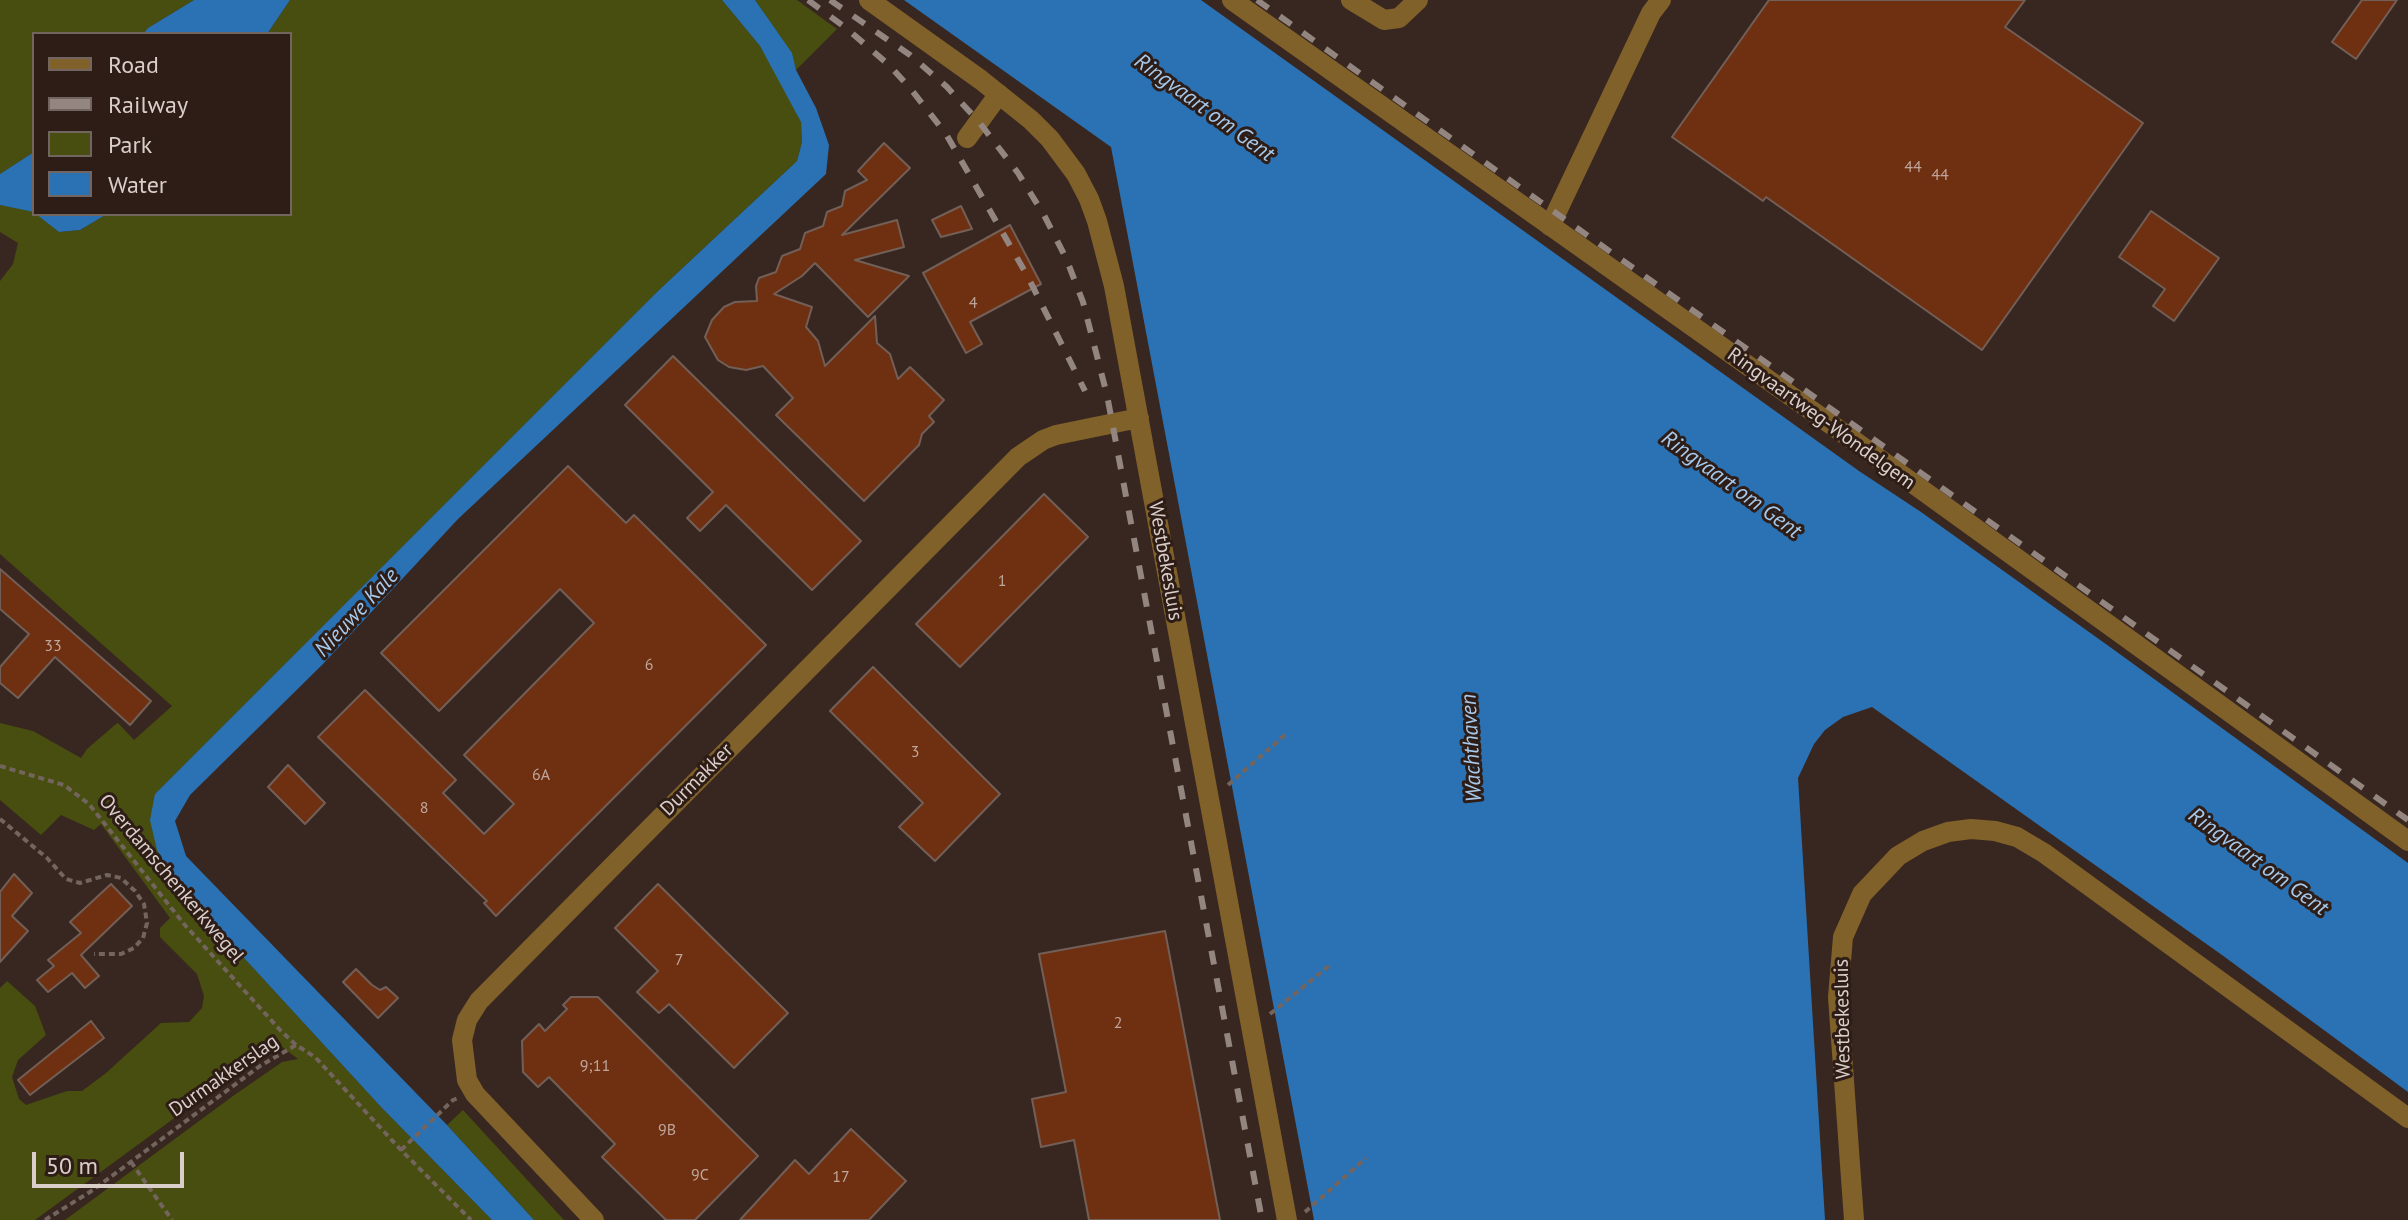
<!DOCTYPE html>
<style>
body{margin:0}
#map{position:relative;width:2408px;height:1220px;overflow:hidden;background:#382720;font-family:"PT Sans",sans-serif}
canvas{display:block}
.legend{position:absolute;left:32px;top:32px;width:260px;height:184px;box-sizing:border-box;background:#2d1d16;border:2px solid #72645e;margin:0;padding:10px 14px;list-style:none;font-size:24px;color:#daceca}
.legend li{display:flex;align-items:center;gap:16px;height:40px}
.legend b{width:40px;border:2px solid #72645e}
.scale{position:absolute;left:32px;top:1152px;width:152px;height:36px;box-sizing:border-box;border:4px solid #daceca;border-top:0;padding-left:10px;font-size:24px;line-height:28px;white-space:nowrap;color:#daceca;-webkit-text-stroke:6px #2d1d16;paint-order:stroke}
</style>
<div id="map">
<canvas width="2408" height="1220"></canvas>
<ul class="legend">
<li><b style="height:10px;background:#81612a"></b>Road</li>
<li><b style="height:10px;background:#93857f"></b>Railway</li>
<li><b style="height:22px;background:#474e0f"></b>Park</li>
<li><b style="height:22px;background:#2b72b4"></b>Water</li>
</ul>
<div class="scale">50 m</div>
</div>
<script>
const c = document.querySelector('canvas').getContext('2d');
c.lineJoin = 'round';
function fillPath(path, color) {
  c.fillStyle = color;
  c.fill(path, 'evenodd');
}
function shape(rows) {
  const path = new Path2D();
  for (const r of rows) {
    path.moveTo(r[0], r[1]);
    for (let i = 2; i < r.length; i += 2) path.lineTo(r[i], r[i + 1]);
  }
  return path;
}
function trace(path, color, width, dash) {
  c.strokeStyle = color;
  c.lineWidth = width;
  c.lineCap = dash ? 'butt' : 'round';
  c.setLineDash(dash || []);
  c.stroke(path);
}
function label(font, color, halo, rows, align = 'center') {
  c.font = font + ' "PT Sans",sans-serif';
  c.lineWidth = 6;
  c.setLineDash([]);
  c.textBaseline = 'middle';
  c.strokeStyle = halo;
  c.fillStyle = color;
  for (const [text, x, y, turn = 0] of rows) {
    c.save();
    c.translate(x, y);
    c.rotate((+turn || 0) * Math.PI / 180);
    c.textAlign = isNaN(turn) ? turn : align;
    if (halo) c.strokeText(text, 0, 0);
    c.fillText(text, 0, 0);
    c.restore();
  }
}
fillPath(shape([
 [0,0,194,0,148,28,143,34,34,34,34,152,0,174],
 [290,0,722,0,760,46,784,87,801,122,802,142,797,161,658,291,155,794,176,884,381,1107,492,1220,65,1220,233,1096,282,1062,298,1059,277,1043,35,1220,0,1220,0,988,7,981,35,1006,46,1035,18,1060,12,1077,19,1099,26,1105,67,1091,82,1091,106,1073,161,1023,189,1022,202,1008,204,996,197,974,160,937,160,928,170,918,101,824,94,830,61,815,41,835,0,800,0,723,33,731,81,758,87,749,116,724,118,723,134,740,172,706,0,554,0,281,13,264,18,243,0,232,0,205,33,211,59,232,80,230,107,214,290,214,290,34,267,34],
 [755,0,797,0,837,29,796,70,791,53],
 [463,1110,564,1220,534,1220,447,1125]
]), '#474e0f');
fillPath(shape([
 [194,0,290,0,267,34,143,34,148,28],
 [722,0,755,0,792,53,796,70,816,108,829,145,826,174,458,519,323,664,190,795,175,821,186,856,447,1125,534,1220,492,1220,381,1107,176,884,157,850,150,820,155,794,658,291,797,161,802,142,801,122,760,46],
 [904,0,1201,0,1859,471,1921,512,2110,647,2408,863,2408,1092,2222,955,1872,707,1843,717,1825,730,1814,744,1798,778,1825,1220,1314,1220,1111,147],
 [34,152,34,212,0,205,0,174],
 [36,214,107,214,80,230,59,232]
]), '#2b72b4');
const building = shape([
 [1769,0,2025,0,2005,27,2143,123,1982,350,1766,197,1763,201,1672,137,1769,0],
 [2362,0,2397,0,2356,59,2332,42,2362,0],
 [884,143,910,168,842,235,897,220,904,247,855,260,909,276,868,317,815,263,802,276,774,294,812,307,806,327,818,341,825,366,875,316,877,343,890,354,898,379,910,367,944,400,929,416,934,422,922,434,919,445,864,501,776,415,793,398,763,366,746,370,729,367,718,360,705,337,712,320,724,307,735,302,757,301,756,286,759,278,776,272,782,256,800,249,805,233,823,226,827,212,842,206,845,191,867,180,858,171,884,143],
 [961,206,972,229,941,237,932,220,961,206],
 [2151,211,2219,258,2174,321,2153,306,2165,289,2119,257,2151,211],
 [1010,225,1041,284,970,322,982,344,966,353,923,273,1010,225],
 [673,356,861,541,812,590,726,505,700,531,687,518,713,492,625,405,673,356],
 [568,466,626,523,634,515,766,645,496,916,484,903,487,901,318,737,365,690,456,780,443,793,484,834,514,804,464,755,594,623,560,589,439,711,381,653,568,466],
 [1044,494,1088,537,960,667,916,624,1044,494],
 [0,569,151,701,130,725,55,657,18,698,0,683,0,667,29,634,0,609,0,569],
 [873,667,1000,794,935,861,899,827,923,803,830,711,873,667],
 [288,765,325,803,305,824,268,787,288,765],
 [14,874,32,893,12,916,28,931,0,962,0,892,14,874],
 [111,884,132,906,81,955,99,976,85,988,72,973,48,992,37,980,54,966,48,960,81,933,70,922,111,884],
 [658,884,788,1013,734,1068,669,1004,659,1013,637,992,658,971,615,928,658,884],
 [1165,931,1220,1220,1089,1220,1074,1140,1041,1147,1032,1099,1066,1092,1039,954,1165,931],
 [356,969,372,985,380,990,386,987,398,998,378,1018,343,982,356,969],
 [571,997,598,997,758,1156,695,1220,666,1220,602,1157,615,1144,549,1077,538,1087,523,1072,522,1041,539,1024,545,1031,567,1009,563,1005,571,997],
 [91,1021,104,1038,30,1095,18,1080,91,1021],
 [851,1129,906,1181,869,1220,740,1220,795,1160,809,1174,851,1129]
]);
fillPath(building, '#6f3011');
trace(building, '#725f57', 2);
trace(shape([
 [0,766,64,785,89,804,184,924,281,1031,296,1045,315,1057,401,1150,471,1220],
 [1228,785,1286,734],
 [0,819,47,858,66,879,80,883,107,875,121,878,135,891,144,904,147,923,143,938,134,948,121,954,94,954],
 [1270,1014,1330,965],
 [401,1150,453,1100,458,1098],
 [131,1162,172,1220],
 [1305,1212,1366,1158],
 [45,1220,93,1190,260,1066,296,1045]
]), '#73645e', 4, [6, 4]);
trace(shape([
 [869,0,981,80,1031,120,1050,139,1076,174,1089,199,1097,221,1114,286,1287,1220],
 [1232,0,1853,440,2408,841],
 [1351,0,1384,20,1399,18,1418,0],
 [967,138,999,94],
 [1550,226,1651,13,1661,0],
 [594,1220,475,1094,467,1080,462,1040,467,1020,479,1001,1018,457,1043,440,1056,435,1139,418],
 [1854,1220,1838,997,1843,937,1862,894,1898,856,1923,841,1948,832,1971,829,1995,831,2017,837,2044,853,2408,1118]
]), '#81612a', 20);
trace(shape([
 [808,0,846,28,889,65,910,88,946,134,1028,277,1085,391],
 [830,0,910,55,947,87,979,122,1018,173,1044,215,1066,258,1083,302,1107,395,1262,1220],
 [1257,0,2408,820]
]), '#93857f', 6, [14, 14]);
label('16px', '#bfa69c', null, [
 ["44",1913,167],
 ["44",1940,175],
 ["4",973,303],
 ["1",1002,581],
 ["33",53,646],
 ["6",649,665],
 ["3",915,752],
 ["6A",541,775],
 ["8",424,808],
 ["7",679,960],
 ["2",1118,1023],
 ["9;11",595,1066],
 ["9B",667,1130],
 ["9C",700,1175],
 ["17",841,1177]
]);
label('20px', '#daceca', '#2d1d16', [
 ["Ringvaartweg-Wondelgem",1821,419,36],
 ["Westbekesluis",1165,561,80],
 ["Durmakker",697,780,-45],
 ["Overdamschenkerkwegel",171,879,50],
 ["Westbekesluis",1843,1019,-91],
 ["Durmakkerslag",224,1076,-35]
]);
label('italic 22px', '#a7c9ec', '#2d1d16', [
 ["Ringvaart om Gent",1204,108,36],
 ["Ringvaart om Gent",1731,485,36],
 ["Nieuwe Kale",357,613,-47],
 ["Wachthaven",1472,748,-93],
 ["Ringvaart om Gent",2258,862,36]
]);
</script>
